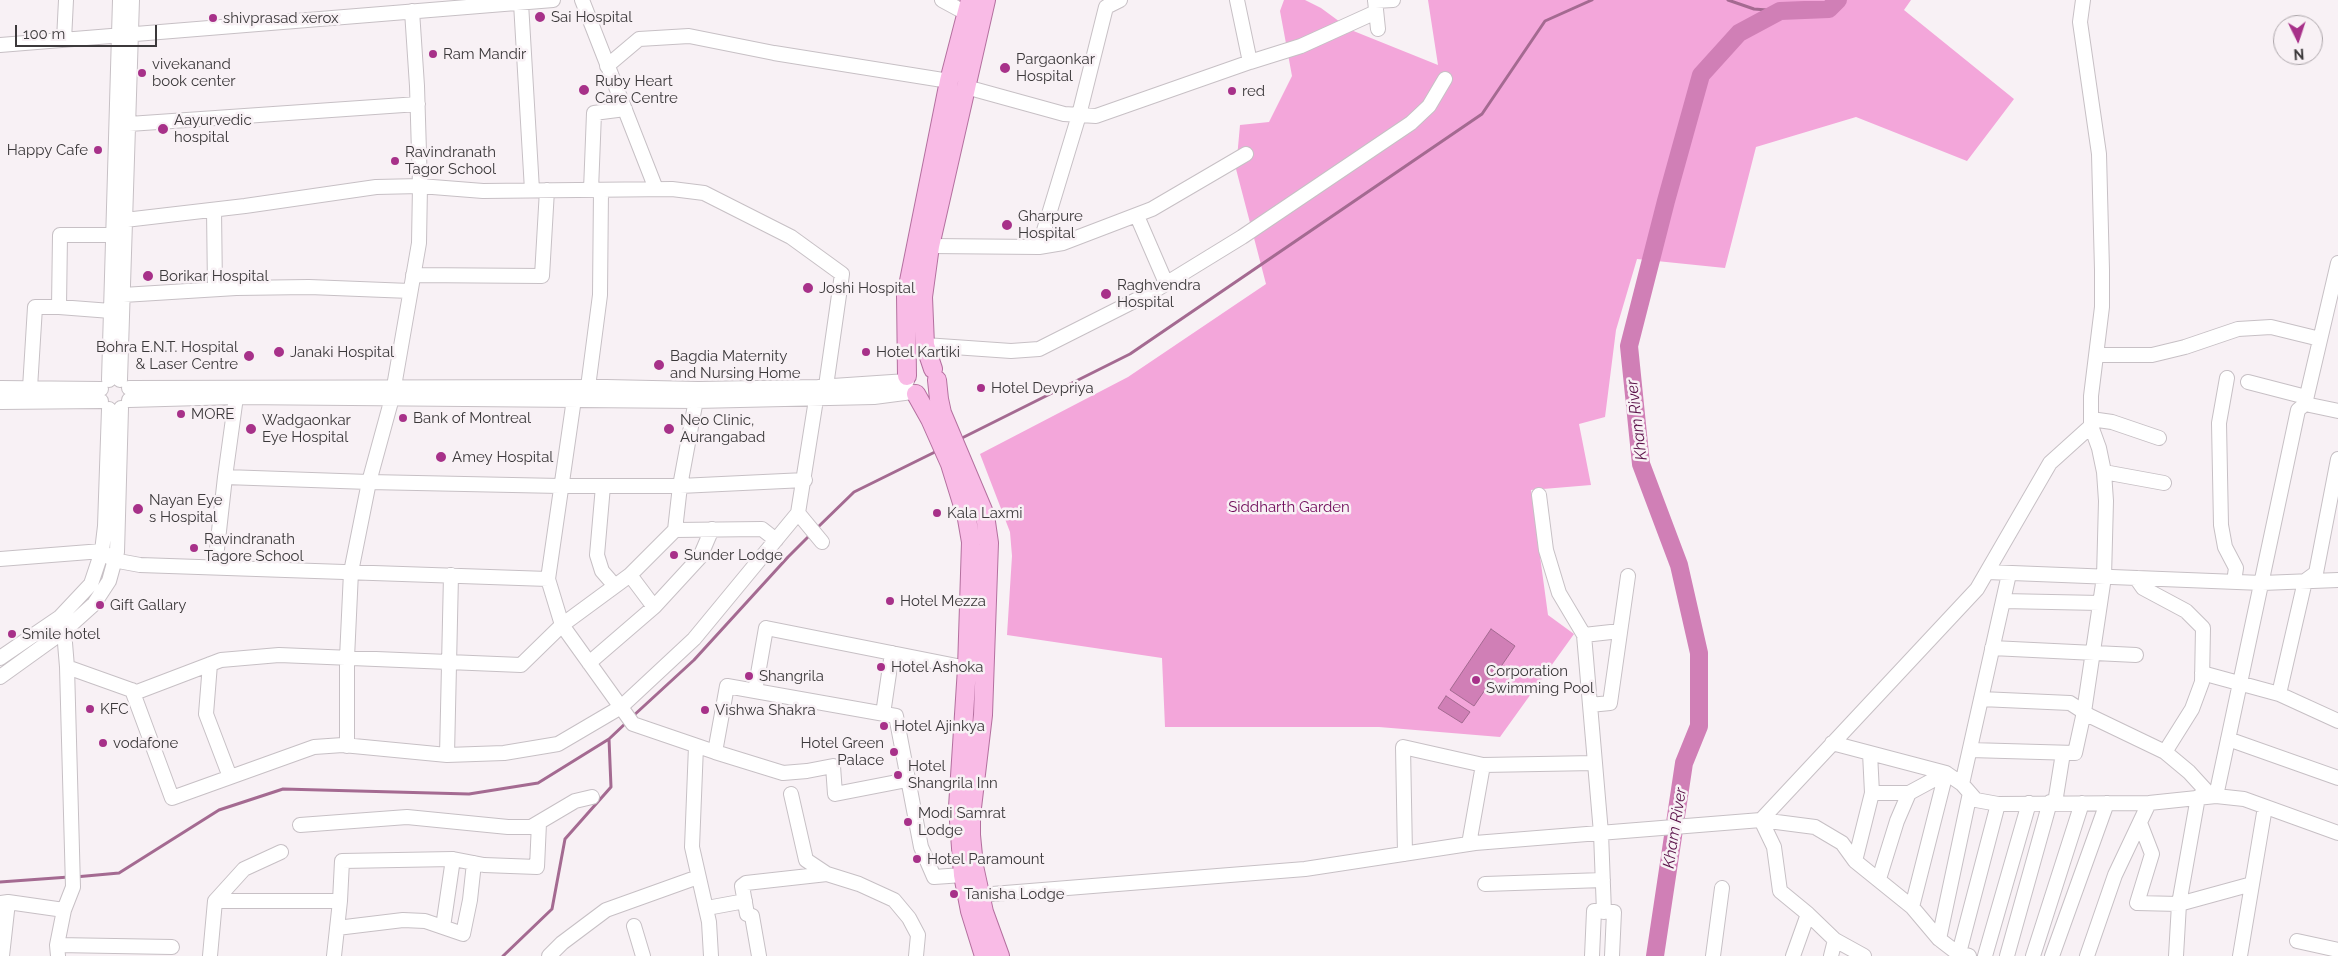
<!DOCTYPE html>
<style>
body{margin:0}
#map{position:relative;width:2338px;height:956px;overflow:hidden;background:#f8f1f5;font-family:Raleway,sans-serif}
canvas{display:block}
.north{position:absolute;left:2273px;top:15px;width:50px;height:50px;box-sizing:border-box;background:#f8f1f5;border:1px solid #ada7ab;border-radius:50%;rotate:176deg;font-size:14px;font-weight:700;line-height:20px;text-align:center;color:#3c393b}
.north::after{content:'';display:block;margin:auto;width:18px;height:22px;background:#a73189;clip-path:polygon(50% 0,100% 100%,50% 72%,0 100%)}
.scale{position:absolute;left:15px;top:25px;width:142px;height:22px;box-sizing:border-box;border:2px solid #3c393b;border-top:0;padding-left:6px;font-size:15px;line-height:18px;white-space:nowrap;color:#3c393b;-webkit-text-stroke:4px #f8f1f5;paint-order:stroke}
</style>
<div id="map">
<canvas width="2338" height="956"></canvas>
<div class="north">N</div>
<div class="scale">100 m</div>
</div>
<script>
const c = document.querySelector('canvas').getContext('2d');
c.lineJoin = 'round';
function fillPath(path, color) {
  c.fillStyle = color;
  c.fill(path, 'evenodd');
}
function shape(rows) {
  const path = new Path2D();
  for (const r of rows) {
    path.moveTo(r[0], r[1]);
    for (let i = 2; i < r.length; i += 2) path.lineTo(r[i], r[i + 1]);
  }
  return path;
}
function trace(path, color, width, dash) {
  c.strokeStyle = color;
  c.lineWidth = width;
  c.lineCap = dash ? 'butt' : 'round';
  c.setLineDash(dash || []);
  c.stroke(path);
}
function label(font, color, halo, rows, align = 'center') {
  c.font = font + ' Raleway,sans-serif';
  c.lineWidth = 5;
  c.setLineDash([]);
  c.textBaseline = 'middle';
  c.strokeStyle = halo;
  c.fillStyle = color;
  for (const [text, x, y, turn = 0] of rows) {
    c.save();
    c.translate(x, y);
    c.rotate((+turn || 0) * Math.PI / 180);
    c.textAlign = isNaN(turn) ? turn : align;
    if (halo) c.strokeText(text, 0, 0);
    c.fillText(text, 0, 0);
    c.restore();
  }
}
fillPath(shape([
 [1284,0,1305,0,1321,8,1351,30,1438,65,1428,0,1911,0,1904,10,2014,99,1967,161,1856,117,1756,147,1725,268,1637,259,1616,330,1605,417,1579,424,1591,485,1531,490,1548,615,1574,634,1500,737,1379,727,1165,727,1162,658,1007,635,1012,556,1010,532,980,454,1128,377,1266,284,1236,169,1240,125,1269,122,1292,76,1280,11]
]), '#f3a6da');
const water = shape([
 [1491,629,1515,646,1474,706,1450,690,1491,629],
 [1446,696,1470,712,1462,723,1438,708,1446,696]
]);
fillPath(water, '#d07fb6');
trace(water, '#a46a91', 1);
trace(shape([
 [1728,0,1754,9,1780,11],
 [958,440,1130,354,1482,114,1545,21,1592,0],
 [816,529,854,492,937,451],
 [632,717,694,660,788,557,811,534],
 [75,877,119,873,219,810,283,789,469,794,538,783,609,739],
 [0,882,69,877],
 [503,956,552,909,565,839,611,787,609,739,628,721]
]), '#a46a91', 3);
trace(shape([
 [1655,956,1684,763,1699,726,1699,653,1679,565,1641,464,1629,346,1666,201,1701,75,1739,33,1780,11,1829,9,1838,0]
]), '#d07fb6', 18);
const minor = shape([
 [582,0,656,189],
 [942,0,966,13],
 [1237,0,1250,62],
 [1375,0,1378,29],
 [1375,1,1393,0],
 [521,3,532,190],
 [64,40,66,0],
 [0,45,553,0],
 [607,66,639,39,689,36,774,53,949,81],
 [966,87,1064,114,1096,116,1250,62,1301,46,1376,12],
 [129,124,418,104],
 [591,190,594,113,625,109],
 [214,210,215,289],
 [1137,216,1166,283],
 [125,220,245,206,376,187,420,186,483,191,672,189,704,193,791,237,842,274,826,386],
 [930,246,1039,247,1063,243,1152,209,1246,154],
 [1039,247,1079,115,1106,7,1120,0],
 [2338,263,2305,404,2338,411],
 [413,275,542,276,547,190],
 [123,295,236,288,309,287,410,291],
 [111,311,59,307,60,235,113,235],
 [925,345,1011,351,1039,349,1154,291,1242,237,1411,123,1429,106,1445,79],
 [2096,355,2152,355,2185,347,2238,329,2271,327,2320,339],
 [2227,378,2219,423,2221,525,2225,547,2236,568,2234,582],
 [109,380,120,0],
 [120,380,132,0],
 [2248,382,2306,397],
 [588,387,600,295,601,190],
 [0,388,101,389],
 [30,388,35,307,59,307],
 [129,388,606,387,698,389,818,387,907,381],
 [574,399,548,579,562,625,633,724,715,752,727,686,896,716,921,847,934,877,963,875],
 [129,400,236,397,695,401,874,397,912,392],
 [0,402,101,401],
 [2091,419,2112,422,2159,438],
 [2104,472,2164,483],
 [225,477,369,482,560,486,680,486,805,480],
 [603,486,597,555,602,571,615,586],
 [1539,495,1546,550,1559,593,1584,635,1601,833,1604,912],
 [798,513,822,542],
 [675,530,762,529,776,540],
 [0,559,102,551,113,560,140,565,548,579],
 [215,567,225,477,236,397],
 [1987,572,2262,583,2338,580],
 [630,575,654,607],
 [2136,578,2143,588,2186,611,2203,628,2202,682,2192,709,2165,752],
 [2003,601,2100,603],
 [1584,635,1620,631],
 [1992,648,2136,655],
 [0,658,60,617,91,584,102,551,105,526,109,409],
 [589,663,654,607,700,557,712,529],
 [210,664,206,714,230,777],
 [67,667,137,692,221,660,279,655,521,665,562,625,630,575,675,530,680,486,698,389],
 [2202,673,2279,694,2338,721],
 [0,677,64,631,94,604,109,581,117,552,121,408],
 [132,690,172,798,314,747,343,745,447,755,504,753,558,744,621,707,694,639,798,513,818,387],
 [755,691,766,628,967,668],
 [2279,694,2305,581,2316,573,2338,459],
 [1981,699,2070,703,2090,716,2165,752,2189,772,2211,796],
 [1590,705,1610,703,1628,576],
 [883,714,892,653],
 [2228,739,2338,778],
 [1832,743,1946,773,1962,784,1976,800,1998,804,2149,803,2216,796,2244,799,2338,833],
 [347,746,347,658,351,572,369,482,392,398,419,243,420,186,417,86,412,11],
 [696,746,692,847,709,922,711,956],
 [1970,750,2075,753,2084,712,2104,577,2106,501,2104,472,2099,448,2091,426,2091,396,2102,307,2102,270,2099,154,2080,22,2083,0],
 [715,752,783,773,807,771,833,766,835,794,907,780],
 [1870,753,1872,793,1855,861,1912,907,1939,939,1956,952,1969,956],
 [447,755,451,575],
 [1962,784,2009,574],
 [1872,793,1909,793],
 [791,794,806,860,827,874,859,884,894,900,909,918,918,935,916,956],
 [2216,796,2298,410,2305,404],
 [2055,803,2063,753],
 [1761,820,1774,847,1780,891,1808,914,1793,956],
 [1761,820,1815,827,1842,843,1855,861],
 [2140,823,2152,854,2137,903,2179,904,2252,884],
 [300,825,407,817,508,827,531,827,575,801,592,797],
 [1469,844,1483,765,1595,763],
 [1405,854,1403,747,1483,765],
 [1879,879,1897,821,1909,793,1946,773],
 [1485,884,1603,880],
 [980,895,1305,869,1475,843,1761,820,1977,589,2050,463,2091,426],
 [215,901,340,901],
 [0,903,8,902,64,910],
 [1912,907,1946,773],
 [707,908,745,901],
 [1808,914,1835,940,1864,956],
 [634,926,643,956],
 [443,927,453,859],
 [337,928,403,920,425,921,463,934,470,900,474,863],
 [1939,939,1970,793],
 [2297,941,2338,950],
 [57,945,172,947],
 [1959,953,1998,804],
 [2,956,8,902],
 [58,956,57,945,64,910,73,887,67,667,64,631,60,617],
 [210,956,215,901,244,869,281,852],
 [334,956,340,901,342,861,453,859,484,865,537,867,539,823],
 [549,956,562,943,606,910,698,877],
 [759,956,752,916,747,914,742,886,746,883,827,874],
 [1592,956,1594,911,1614,912,1612,956],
 [1713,956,1722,888],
 [1831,956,1835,940],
 [1985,956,2029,803],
 [2007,956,2050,802],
 [2033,956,2082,803],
 [2052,956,2107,803],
 [2087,956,2115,875,2149,803],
 [2176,956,2179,904,2198,797],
 [2240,956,2265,807]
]);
const major = shape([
 [933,369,925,345,923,297,930,246,986,0],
 [907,376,906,296,949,81,970,0],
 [937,380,939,399,942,413,985,515,989,543,983,715,971,816,971,835,974,866,984,912,1000,956],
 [916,394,930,419,950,464,967,519,971,542,967,668,958,807,963,875,970,911,984,956]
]);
trace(minor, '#c7c0c5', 16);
trace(major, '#b4709f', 20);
trace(minor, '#fff', 14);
trace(major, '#f9bbe6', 18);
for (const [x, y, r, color] of [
 [540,17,6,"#a73189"],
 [213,18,5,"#a73189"],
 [433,54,5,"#a73189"],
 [1005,68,6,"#a73189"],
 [142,73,5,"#a73189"],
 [584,90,6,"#a73189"],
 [1232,91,5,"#a73189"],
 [163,129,6,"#a73189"],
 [98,150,5,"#a73189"],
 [395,161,5,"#a73189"],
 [1007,225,6,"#a73189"],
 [148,276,6,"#a73189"],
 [808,288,6,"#a73189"],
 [1106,294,6,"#a73189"],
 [279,352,6,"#a73189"],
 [866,352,5,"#a73189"],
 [249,356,6,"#a73189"],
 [659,365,6,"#a73189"],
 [981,388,5,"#a73189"],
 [181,414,5,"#a73189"],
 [403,418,5,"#a73189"],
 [251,429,6,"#a73189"],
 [669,429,6,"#a73189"],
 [441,457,6,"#a73189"],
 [138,509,6,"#a73189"],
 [937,513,5,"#a73189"],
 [194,548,5,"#a73189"],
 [674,555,5,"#a73189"],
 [890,601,5,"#a73189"],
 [100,605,5,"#a73189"],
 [12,634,5,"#a73189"],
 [881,667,5,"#a73189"],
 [749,676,5,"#a73189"],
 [1476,680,5,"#a73189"],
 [90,709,5,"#a73189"],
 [705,710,5,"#a73189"],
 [884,726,5,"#a73189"],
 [103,743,5,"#a73189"],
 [894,752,5,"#a73189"],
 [898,775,5,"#a73189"],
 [908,822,5,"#a73189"],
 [917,859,5,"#a73189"],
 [954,894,5,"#a73189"]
]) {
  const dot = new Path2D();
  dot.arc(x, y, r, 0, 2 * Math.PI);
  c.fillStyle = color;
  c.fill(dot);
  trace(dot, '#f8f1f5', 2);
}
label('15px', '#3c393b', '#f8f1f5', [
 ["Sai Hospital",551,17],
 ["shivprasad xerox",223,18],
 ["Ram Mandir",443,54],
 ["Pargaonkar",1016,59],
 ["Hospital",1016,76],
 ["vivekanand",152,64],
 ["book center",152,81],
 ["Ruby Heart",595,81],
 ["Care Centre",595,98],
 ["red",1242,91],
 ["Aayurvedic",174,120],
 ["hospital",174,137],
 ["Happy Cafe",88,150,"right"],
 ["Ravindranath",405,152],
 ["Tagor School",405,169],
 ["Gharpure",1018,216],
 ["Hospital",1018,233],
 ["Borikar Hospital",159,276],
 ["Raghvendra",1117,285],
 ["Hospital",1117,302],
 ["Joshi Hospital",819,288],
 ["Bohra E.N.T. Hospital",238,347,"right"],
 ["& Laser Centre",238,364,"right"],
 ["Janaki Hospital",290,352],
 ["Hotel Kartiki",876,352],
 ["Bagdia Maternity",670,356],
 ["and Nursing Home",670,373],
 ["Hotel Devpriya",991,388],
 ["MORE",191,414],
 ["Bank of Montreal",413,418],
 ["Wadgaonkar",262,420],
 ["Eye Hospital",262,437],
 ["Neo Clinic,",680,420],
 ["Aurangabad",680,437],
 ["Amey Hospital",452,457],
 ["Nayan Eye",149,500],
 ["s Hospital",149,517],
 ["Kala Laxmi",947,513],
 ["Ravindranath",204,539],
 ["Tagore School",204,556],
 ["Sunder Lodge",684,555],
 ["Hotel Mezza",900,601],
 ["Gift Gallary",110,605],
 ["Smile hotel",22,634],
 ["Hotel Ashoka",891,667],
 ["Corporation",1486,671],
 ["Swimming Pool",1486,688],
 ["Shangrila",759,676],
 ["KFC",100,709],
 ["Vishwa Shakra",715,710],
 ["Hotel Ajinkya",894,726],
 ["vodafone",113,743],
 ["Hotel Green",884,743,"right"],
 ["Palace",884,760,"right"],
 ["Hotel",908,766],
 ["Shangrila Inn",908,783],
 ["Modi Samrat",918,813],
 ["Lodge",918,830],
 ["Hotel Paramount",927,859],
 ["Tanisha Lodge",964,894]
], 'left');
label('15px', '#6f0a59', '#f8f1f5', [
 ["Siddharth Garden",1289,507]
]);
label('italic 16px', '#5a1048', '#f8f1f5', [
 ["Kham River",1637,420,-97],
 ["Kham River",1675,828,-81]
]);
</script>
